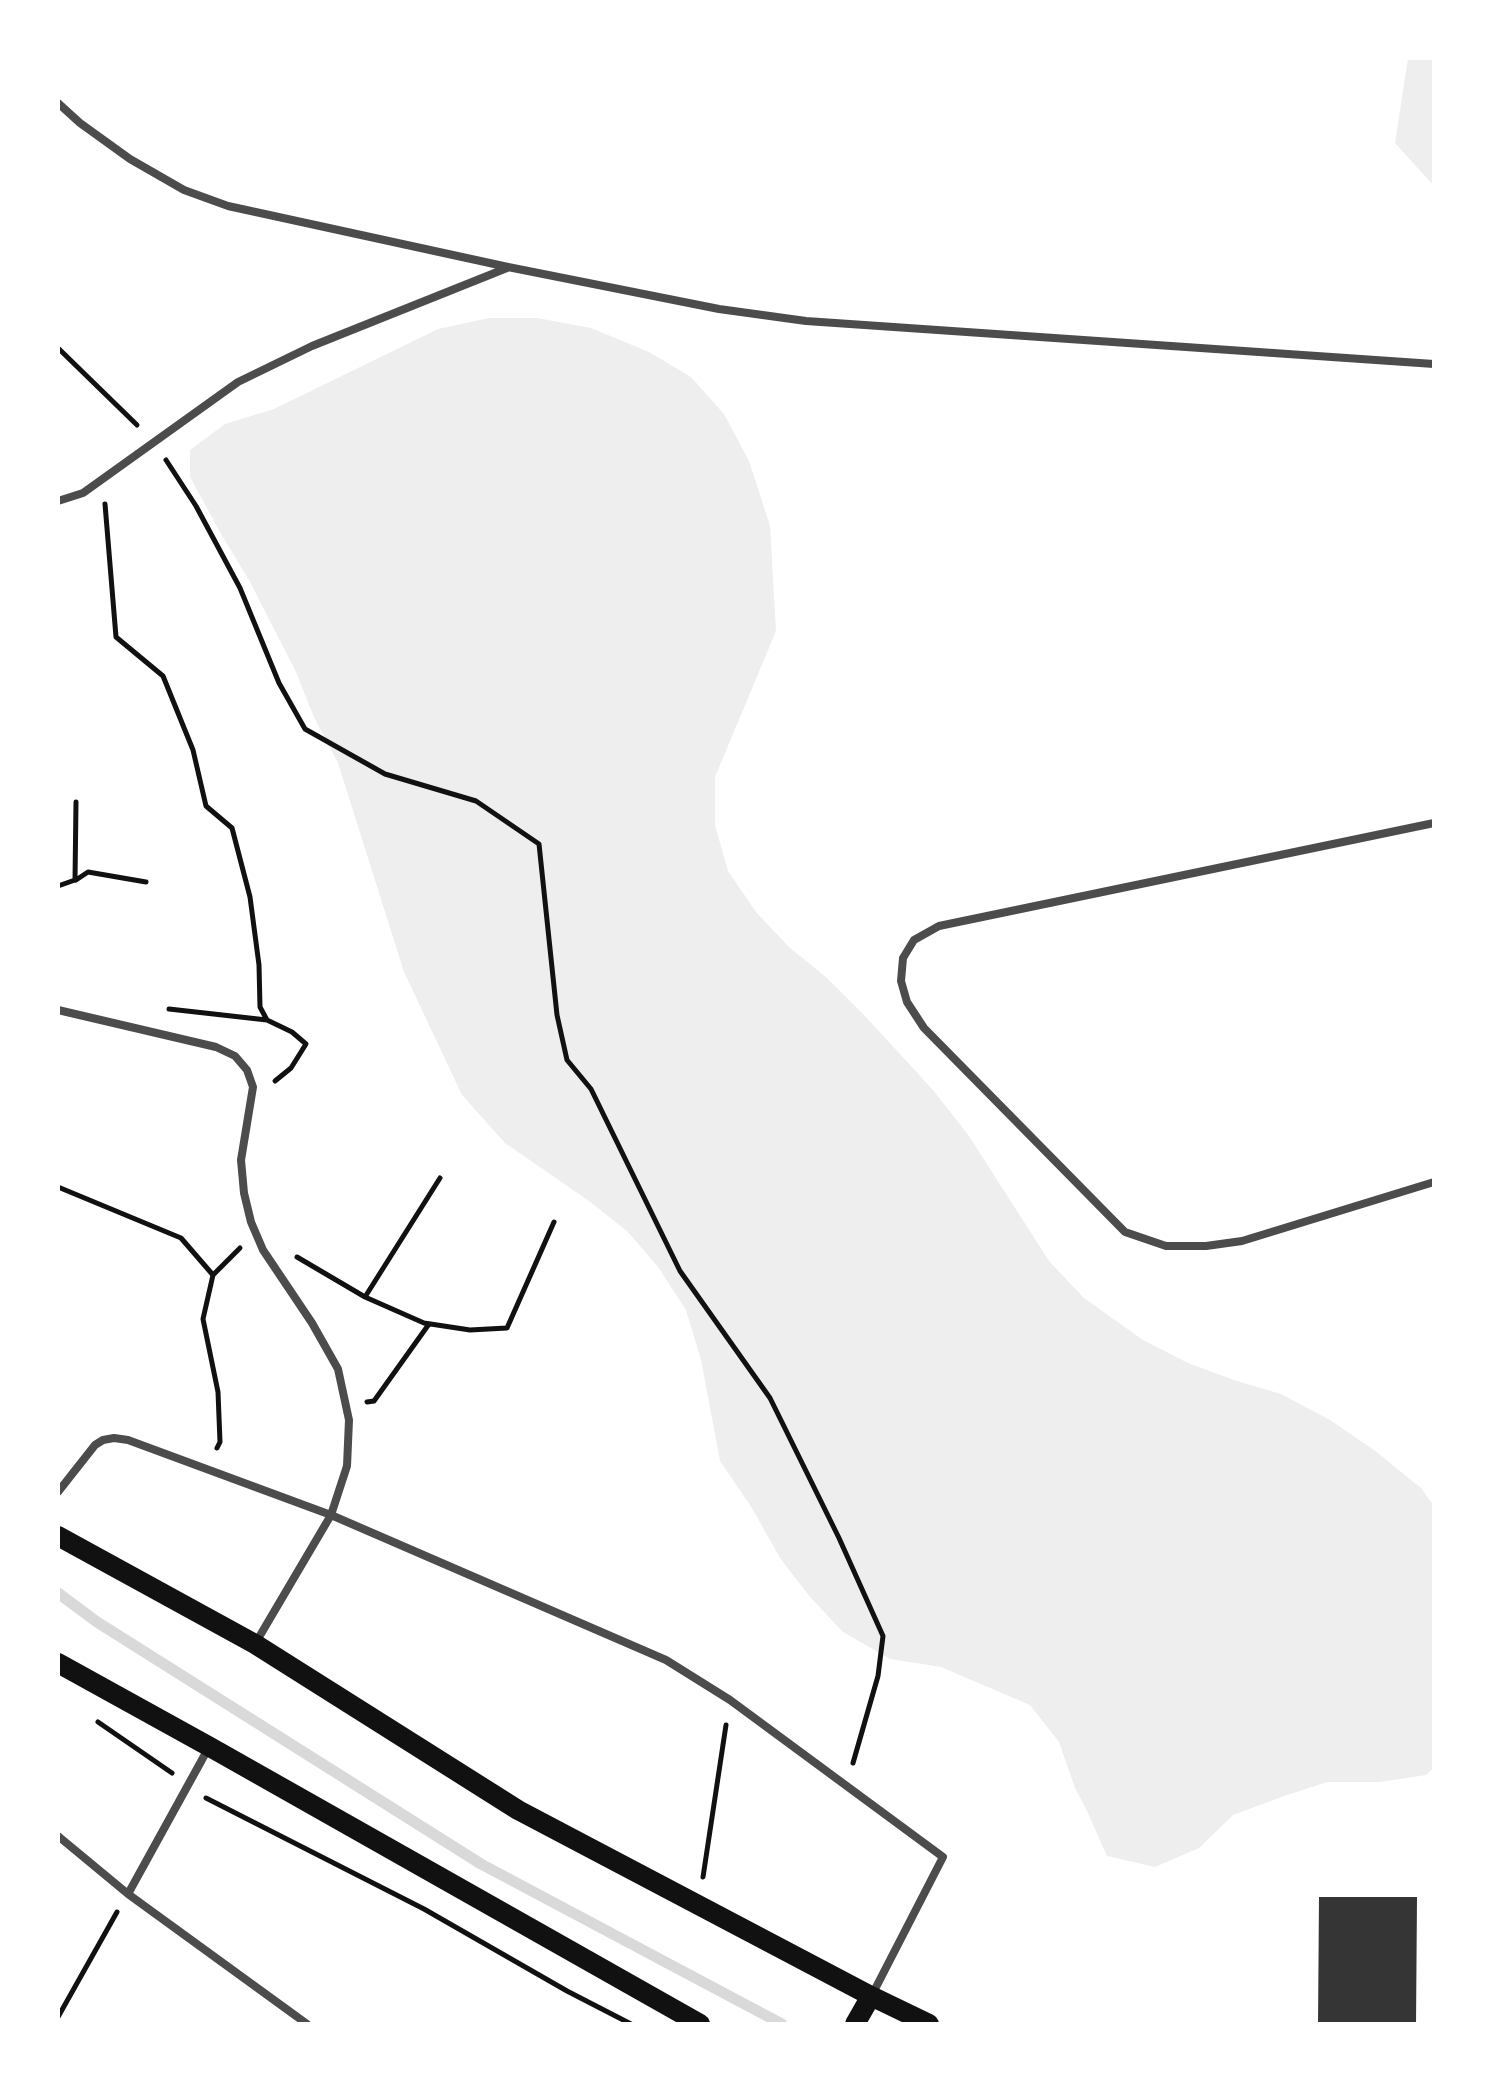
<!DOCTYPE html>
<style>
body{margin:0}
#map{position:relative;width:1492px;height:2082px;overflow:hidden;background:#fff;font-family:"Varela Round",sans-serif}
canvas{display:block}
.frame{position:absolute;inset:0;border:60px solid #fff;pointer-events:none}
</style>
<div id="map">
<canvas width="1492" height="2082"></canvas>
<div class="frame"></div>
</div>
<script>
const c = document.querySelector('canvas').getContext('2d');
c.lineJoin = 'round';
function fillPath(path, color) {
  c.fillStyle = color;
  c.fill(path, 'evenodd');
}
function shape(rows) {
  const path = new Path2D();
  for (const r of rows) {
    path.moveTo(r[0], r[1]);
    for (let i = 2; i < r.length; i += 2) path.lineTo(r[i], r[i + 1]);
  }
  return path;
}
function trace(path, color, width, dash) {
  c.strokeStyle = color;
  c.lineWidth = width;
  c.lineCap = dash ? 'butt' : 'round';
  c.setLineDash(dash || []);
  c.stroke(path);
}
fillPath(shape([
 [1408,58,1434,58,1434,186,1395,143],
 [489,318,537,318,591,328,649,352,691,377,724,414,749,461,770,526,776,631,715,777,715,825,728,871,756,912,789,947,827,978,864,1015,933,1090,969,1136,1049,1261,1084,1298,1143,1340,1188,1363,1234,1380,1281,1394,1330,1420,1374,1450,1421,1488,1434,1506,1434,1768,1426,1775,1380,1782,1327,1782,1284,1796,1233,1815,1199,1848,1155,1867,1107,1856,1087,1811,1075,1788,1059,1742,1030,1705,941,1667,890,1659,843,1632,810,1597,780,1558,752,1508,720,1461,701,1360,686,1310,658,1267,628,1232,589,1201,505,1143,462,1095,404,972,338,763,313,715,296,672,249,580,221,534,190,477,190,450,225,424,274,409,438,329]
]), '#eee');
trace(shape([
 [58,1593,97,1622,481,1864,782,2024]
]), '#d9d9d9', 11);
fillPath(shape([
 [1319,1897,1417,1897,1416,2024,1318,2024]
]), '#353535');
trace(shape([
 [58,348,137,425],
 [166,460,196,506,240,588,279,683,305,729,385,774,476,801,539,844,557,1015,567,1060,591,1089,680,1271,770,1398,839,1538,883,1636,878,1676,853,1763],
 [105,504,116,637,163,676,193,750,206,806,232,828,250,897,259,965,260,1007,267,1020],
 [76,880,88,872,146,882],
 [58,886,75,880,76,802],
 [169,1009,267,1020,292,1032,306,1044,291,1068,275,1081],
 [58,1187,181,1238,213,1275],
 [297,1257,365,1297,424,1323,470,1330,507,1328,554,1222],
 [365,1297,440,1178],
 [367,1402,374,1401,429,1324],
 [217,1448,220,1442,218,1392,203,1319,213,1275,240,1248],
 [98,1722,172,1773],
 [206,1798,424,1909,567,1991,631,2024],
 [703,1877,726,1725],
 [58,2017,117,1912]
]), '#111', 5);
trace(shape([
 [58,103,80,123,130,159,184,190,228,206,508,267,719,309,806,321,1434,364],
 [58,501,83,493,238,382,312,346,507,268],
 [1434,823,939,926,914,940,903,958,901,981,907,1002,924,1028,1125,1232,1166,1246,1206,1246,1242,1241,1434,1182],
 [58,1010,216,1047,235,1056,247,1070,253,1087,241,1160,244,1193,251,1222,263,1250,312,1323,338,1369,349,1420,347,1466,331,1515,255,1644],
 [58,1492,95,1445,103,1440,114,1438,128,1440,331,1515,666,1660,730,1700,943,1857,872,1995],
 [58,1836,128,1894,307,2024],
 [128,1894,209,1747]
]), '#4c4c4c', 8);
trace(shape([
 [58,1536,255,1644,518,1810,871,1996,929,2024],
 [58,1663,210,1747,700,2024],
 [855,2024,871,1996]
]), '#111', 20);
</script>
